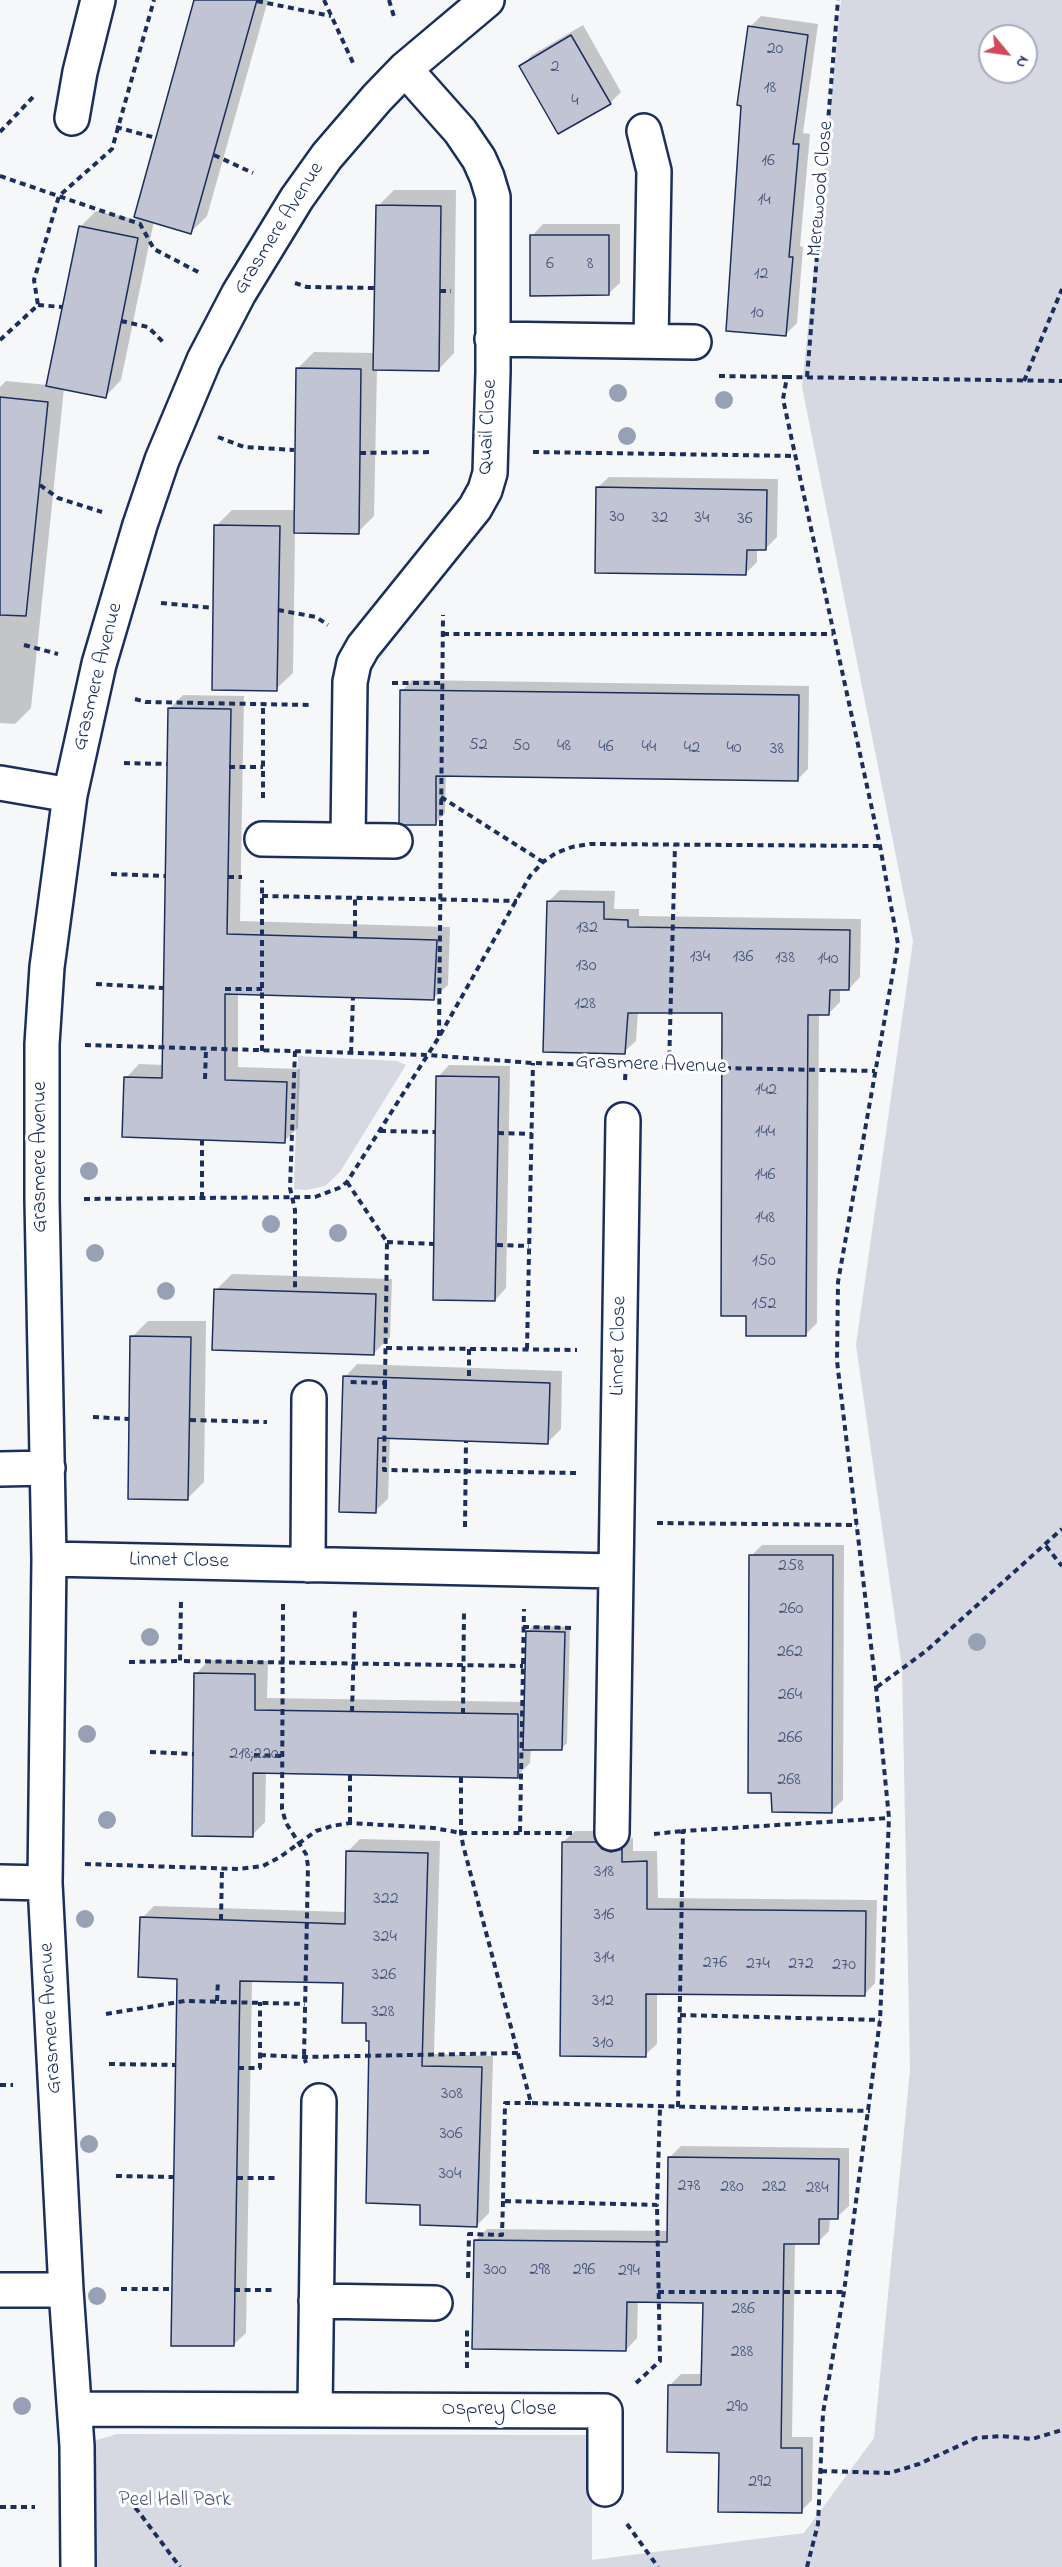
<!DOCTYPE html>
<style>
body{margin:0}
#map{position:relative;width:1062px;height:2567px;overflow:hidden;background:#f6f7f9;font-family:"Indie Flower",sans-serif}
canvas{display:block}
.north{position:absolute;left:978px;top:24px;width:60px;height:60px;box-sizing:border-box;background:#fff;border:2px solid #a4acbf;border-radius:50%;rotate:119deg;font-size:16px;font-weight:700;line-height:24px;text-align:center;color:#1b2f5e}
.north::after{content:'';display:block;margin:auto;width:21px;height:27px;background:#d1495b;clip-path:polygon(50% 0,100% 100%,50% 72%,0 100%)}
</style>
<div id="map">
<canvas width="1062" height="2567"></canvas>
<div class="north">N</div>
</div>
<script>
const c = document.querySelector('canvas').getContext('2d');
c.lineJoin = 'round';
function fillPath(path, color) {
  c.fillStyle = color;
  c.fill(path, 'evenodd');
}
function shape(rows) {
  const path = new Path2D();
  for (const r of rows) {
    path.moveTo(r[0], r[1]);
    for (let i = 2; i < r.length; i += 2) path.lineTo(r[i], r[i + 1]);
  }
  return path;
}
function trace(path, color, width, dash) {
  c.strokeStyle = color;
  c.lineWidth = width;
  c.lineCap = dash ? 'butt' : 'round';
  c.setLineDash(dash || []);
  c.stroke(path);
}
function label(font, color, halo, rows, align = 'center') {
  c.font = font + ' "Indie Flower",sans-serif';
  c.lineWidth = 6;
  c.setLineDash([]);
  c.textBaseline = 'middle';
  c.strokeStyle = halo;
  c.fillStyle = color;
  for (const [text, x, y, turn = 0] of rows) {
    c.save();
    c.translate(x, y);
    c.rotate((+turn || 0) * Math.PI / 180);
    c.textAlign = isNaN(turn) ? turn : align;
    if (halo) c.strokeText(text, 0, 0);
    c.fillText(text, 0, 0);
    c.restore();
  }
}
fillPath(shape([
 [841,0,1062,0,1062,2567,78,2567,77,2446,117,2434,592,2435,592,2560,804,2533,874,2438,910,2070,902,1668,856,1345,913,941,802,387],
 [990,36,1026,36,1026,72,990,72],
 [298,1056,397,1061,406,1065,340,1172,325,1186,306,1190,294,1189]
]), '#d6d9e2');
fillPath(shape([
 [196,0,268,0,207,216,191,232,154,221,121,380,105,397,64,388,31,708,15,724,0,723,0,387,6,381,48,385,80,227,96,211,135,219],
 [761,16,818,24,803,133,810,134,800,246,803,247,797,323,785,335,750,27],
 [583,25,621,92,610,103,521,66,532,55],
 [394,190,456,190,454,353,438,370,377,369,374,516,358,532,295,532,293,673,276,689,216,526,232,510,295,510,297,369,314,352,375,353,378,206],
 [543,224,620,224,620,283,608,294,532,236],
 [609,477,778,479,777,537,766,548,757,549,757,562,746,573,597,488],
 [412,680,809,686,808,769,798,779,446,774,445,813,435,824,402,691],
 [183,695,244,696,240,921,450,927,448,985,434,998,238,993,238,1067,300,1069,298,1128,284,1141,126,1078,139,1064,164,1065,169,709],
 [560,890,615,891,614,909,639,909,639,916,861,919,860,977,849,989,840,988,840,1002,829,1013,819,1013,817,1323,805,1335,723,1011,638,1011,636,1041,624,1052,549,901],
 [449,1065,510,1066,506,1288,495,1300,438,1077],
 [232,1274,392,1279,390,1337,374,1353,216,1290],
 [148,1321,206,1321,204,1482,188,1498,132,1337],
 [357,1364,562,1371,561,1429,548,1442,390,1437,388,1499,375,1511,345,1377],
 [762,1545,844,1545,843,1800,831,1811,751,1556],
 [533,1626,570,1627,567,1743,561,1749,531,1748,530,1763,517,1776,266,1772,265,1822,252,1835,196,1674,209,1660,268,1661,267,1698,526,1702,527,1632],
 [575,1831,607,1831,623,1841,633,1838,633,1851,657,1851,658,1898,877,1900,875,1983,864,1995,657,1993,657,2044,645,2055,563,1842],
 [360,1839,440,1841,434,2054,493,2056,489,2213,477,2225,422,2203,370,2040,368,2022,345,1982,252,1980,246,2333,233,2345,179,1977,142,1918,154,1906,346,1912,348,1851],
 [681,2146,849,2148,849,2206,837,2217,830,2217,829,2231,818,2242,795,2242,792,2437,813,2437,812,2500,801,2511,721,2452,670,2385,681,2374,703,2374,704,2301,638,2301,637,2338,626,2350,475,2241,487,2229,669,2231,669,2158]
]), '#0003');
const building = shape([
 [194,0,257,0,191,234,134,217,194,0],
 [748,26,808,35,793,144,799,144,789,257,793,257,786,336,726,331,741,106,737,105,748,26],
 [571,35,611,104,558,134,519,66,571,35],
 [376,205,441,206,439,371,373,370,376,205],
 [79,226,138,238,106,398,46,386,79,226],
 [530,235,609,235,609,295,530,296,530,235],
 [296,368,361,369,359,534,294,533,296,368],
 [0,397,48,402,26,616,0,615,0,397],
 [596,487,767,490,766,550,747,550,746,575,595,573,596,487],
 [214,525,280,526,277,691,212,690,214,525],
 [400,690,799,695,798,781,436,776,436,825,404,825,399,823,400,690],
 [168,708,231,709,227,934,437,940,434,1000,225,994,225,1080,287,1082,285,1143,122,1137,124,1077,162,1078,168,708],
 [547,901,604,902,604,919,628,920,628,927,850,930,849,990,830,990,829,1015,808,1015,806,1336,746,1336,746,1316,721,1316,722,1013,628,1013,625,1054,543,1052,547,901],
 [436,1076,499,1077,495,1301,433,1300,436,1076],
 [214,1289,376,1294,374,1355,212,1350,214,1289],
 [130,1336,191,1337,188,1500,128,1499,130,1336],
 [343,1376,550,1383,548,1444,378,1438,376,1513,339,1512,343,1376],
 [749,1555,833,1555,832,1813,772,1812,771,1793,748,1793,749,1555],
 [526,1631,565,1632,562,1750,523,1750,526,1631],
 [194,1673,255,1674,255,1710,518,1714,518,1778,253,1773,253,1837,192,1836,194,1673],
 [562,1842,596,1842,602,1849,611,1852,622,1849,622,1862,647,1861,647,1909,866,1911,865,1996,646,1994,646,2057,560,2056,562,1842],
 [346,1851,428,1853,422,2066,482,2067,477,2227,420,2225,420,2205,366,2203,369,2041,366,2041,366,2023,342,2023,343,1983,240,1981,234,2346,171,2346,177,1979,138,1977,140,1917,345,1924,346,1851],
 [668,2157,839,2159,838,2219,819,2219,819,2244,784,2244,781,2448,802,2448,802,2513,718,2512,719,2453,667,2452,668,2385,701,2385,703,2303,627,2302,626,2351,472,2349,474,2240,667,2242,668,2157]
]);
fillPath(building, '#c0c4d3');
trace(building, '#1b2f5e', 1.5);
const minor = shape([
 [72,118,80,72,98,0],
 [644,131,654,171,651,341],
 [492,339,694,342],
 [0,783,70,795],
 [262,839,395,841],
 [348,840,350,682,354,663,363,647,475,508,485,490,490,473,493,372,493,197,487,177,479,159,460,131,405,69],
 [0,1469,48,1468],
 [49,1559,616,1571],
 [308,1565,309,1398],
 [612,1833,623,1120],
 [0,1882,45,1883],
 [0,2290,66,2290],
 [316,2301,435,2303],
 [75,2409,605,2411,605,2489],
 [315,2410,319,2101],
 [78,2567,77,2446,66,2290,45,1883,49,1559,42,1200,42,1044,47,967,70,795,99,664,140,525,162,460,204,360,239,293,297,198,327,156,377,98,405,69,487,0]
]);
trace(minor, '#1b2f5e', 38);
trace(shape([
 [324,0,354,65],
 [389,0,395,20],
 [257,1,331,16],
 [116,127,156,138],
 [0,132,34,96],
 [214,155,253,173],
 [0,176,140,224,154,249,202,274],
 [295,283,307,287,375,288],
 [440,291,451,291],
 [38,305,62,307],
 [121,321,148,327,163,342],
 [0,340,38,305,34,280,59,196,112,149,154,0],
 [719,376,787,377],
 [807,377,838,0],
 [1024,381,1062,289],
 [218,437,244,447,294,450],
 [533,452,797,456],
 [360,453,433,452],
 [40,485,58,498,102,512],
 [161,603,213,608],
 [278,610,316,617,328,625],
 [443,634,833,634],
 [24,645,58,654],
 [392,683,443,683],
 [135,699,146,702,310,705],
 [124,763,167,764],
 [229,767,263,767],
 [441,797,543,862],
 [263,798,263,704],
 [111,874,165,876],
 [228,877,242,877],
 [262,896,517,901],
 [355,937,355,898],
 [96,984,163,988],
 [225,989,262,989],
 [439,1036,443,615],
 [85,1045,427,1055,533,1063,669,1067,875,1071],
 [262,1051,262,880],
 [295,1051,290,1188,295,1210,295,1292],
 [351,1053,353,998],
 [669,1067,675,845],
 [205,1079,206,1049],
 [625,1080,626,1066],
 [380,1131,435,1132],
 [498,1133,532,1134],
 [347,1182,387,1242,385,1383,348,1382],
 [202,1198,202,1140],
 [84,1199,315,1197,339,1188,347,1182,439,1037,530,876,543,862,556,853,572,847,590,844,880,846],
 [387,1242,434,1244],
 [497,1245,529,1246],
 [386,1348,577,1350],
 [469,1349,469,1381],
 [527,1349,533,1063],
 [385,1383,384,1470,578,1473],
 [93,1417,129,1419],
 [190,1420,267,1422],
 [657,1523,857,1525],
 [465,1527,466,1441],
 [1046,1546,1062,1566],
 [181,1602,180,1661,523,1666],
 [283,1604,282,1809,286,1823,306,1854,308,1866,304,2057,306,2063],
 [523,1627,574,1628],
 [129,1662,180,1661],
 [877,1687,926,1651,1062,1529],
 [352,1712,355,1608],
 [463,1714,464,1610],
 [150,1752,194,1754],
 [254,1755,282,1756],
 [350,1775,350,1823],
 [461,1777,461,1833,463,1845,531,2103,870,2111],
 [520,1832,524,1609],
 [654,1834,683,1831],
 [85,1864,239,1869,263,1866,280,1857,316,1831,332,1826,350,1823,434,1828,461,1833,572,1833],
 [221,1920,222,1868],
 [217,2001,218,1980],
 [106,2014,185,2001,305,2004],
 [680,2015,880,2020],
 [260,2055,304,2057,518,2053],
 [109,2064,176,2065],
 [238,2068,260,2068,260,2002],
 [0,2085,13,2085],
 [531,2103,505,2103,503,2201,657,2205,660,2107],
 [678,2107,683,1831,889,1818],
 [116,2176,174,2177],
 [237,2178,278,2178],
 [468,2278,469,2234,502,2235,503,2201],
 [121,2289,172,2289],
 [234,2290,276,2290],
 [658,2292,844,2292],
 [467,2368,467,2330],
 [636,2383,660,2361,657,2205],
 [821,2471,890,2473,919,2464,976,2438,1000,2436,1032,2439,1062,2430],
 [121,2492,138,2511,180,2567],
 [0,2507,35,2507],
 [627,2524,658,2567],
 [807,2567,818,2524,823,2413,844,2292,880,2020,889,1818,876,1687,837,1361,838,1282,898,944,880,846,783,399,787,377,1062,381]
]), '#1b2f5e', 4, [6, 4.5]);
trace(minor, '#fff', 33);
c.fillStyle = '#97a1b6';
for (const [x, y] of [
 [618,393],
 [724,400],
 [627,436],
 [89,1171],
 [271,1224],
 [338,1233],
 [95,1253],
 [166,1291],
 [150,1637],
 [977,1642],
 [87,1734],
 [107,1820],
 [85,1919],
 [89,2144],
 [97,2296],
 [22,2406]
]) {
  c.beginPath();
  c.arc(x, y, 9, 0, 2 * Math.PI);
  c.fill();
}
label('18px', '#44547b', null, [
 ["20",775,50],
 ["2",555,68],
 ["18",770,89],
 ["4",575,102],
 ["16",768,162],
 ["14",764,201],
 ["6",550,265],
 ["8",590,265],
 ["12",761,275],
 ["10",757,314],
 ["30",617,518],
 ["32",660,519],
 ["34",702,519],
 ["36",745,520],
 ["52",478,746],
 ["50",521,747],
 ["48",564,747],
 ["46",606,748],
 ["44",649,748],
 ["42",692,749],
 ["40",734,749],
 ["38",777,750],
 ["132",587,929],
 ["134",700,958],
 ["136",743,958],
 ["138",785,959],
 ["140",828,960],
 ["130",586,967],
 ["128",585,1005],
 ["142",766,1091],
 ["144",765,1133],
 ["146",765,1176],
 ["148",765,1219],
 ["150",764,1262],
 ["152",764,1305],
 ["258",791,1567],
 ["260",791,1610],
 ["262",790,1653],
 ["264",790,1696],
 ["266",790,1739],
 ["218;220",254,1755],
 ["268",789,1781],
 ["318",604,1873],
 ["322",386,1900],
 ["316",604,1916],
 ["324",385,1938],
 ["314",604,1959],
 ["276",715,1964],
 ["274",758,1965],
 ["272",801,1965],
 ["270",844,1966],
 ["326",384,1976],
 ["312",603,2002],
 ["328",383,2013],
 ["310",603,2044],
 ["308",452,2095],
 ["306",451,2135],
 ["304",450,2175],
 ["278",689,2187],
 ["280",732,2188],
 ["282",774,2188],
 ["284",817,2189],
 ["300",495,2271],
 ["298",540,2271],
 ["296",584,2271],
 ["294",629,2272],
 ["286",743,2310],
 ["288",742,2353],
 ["290",737,2408],
 ["292",760,2483]
]);
label('21px', '#1b2f5e', '#fff', [
 ["Merewood Close",822,189,-85],
 ["Grasmere Avenue",280,229,-58],
 ["Quail Close",489,427,-87],
 ["Grasmere Avenue",99,677,-76],
 ["Grasmere Avenue",651,1066,2],
 ["Grasmere Avenue",42,1157,-90],
 ["Linnet Close",620,1346,-89],
 ["Linnet Close",179,1562,1],
 ["Grasmere Avenue",52,2018,-93],
 ["Osprey Close",499,2411]
]);
label('21px', '#4a5a7f', '#fff', [
 ["Peel Hall Park",175,2502]
]);
</script>
